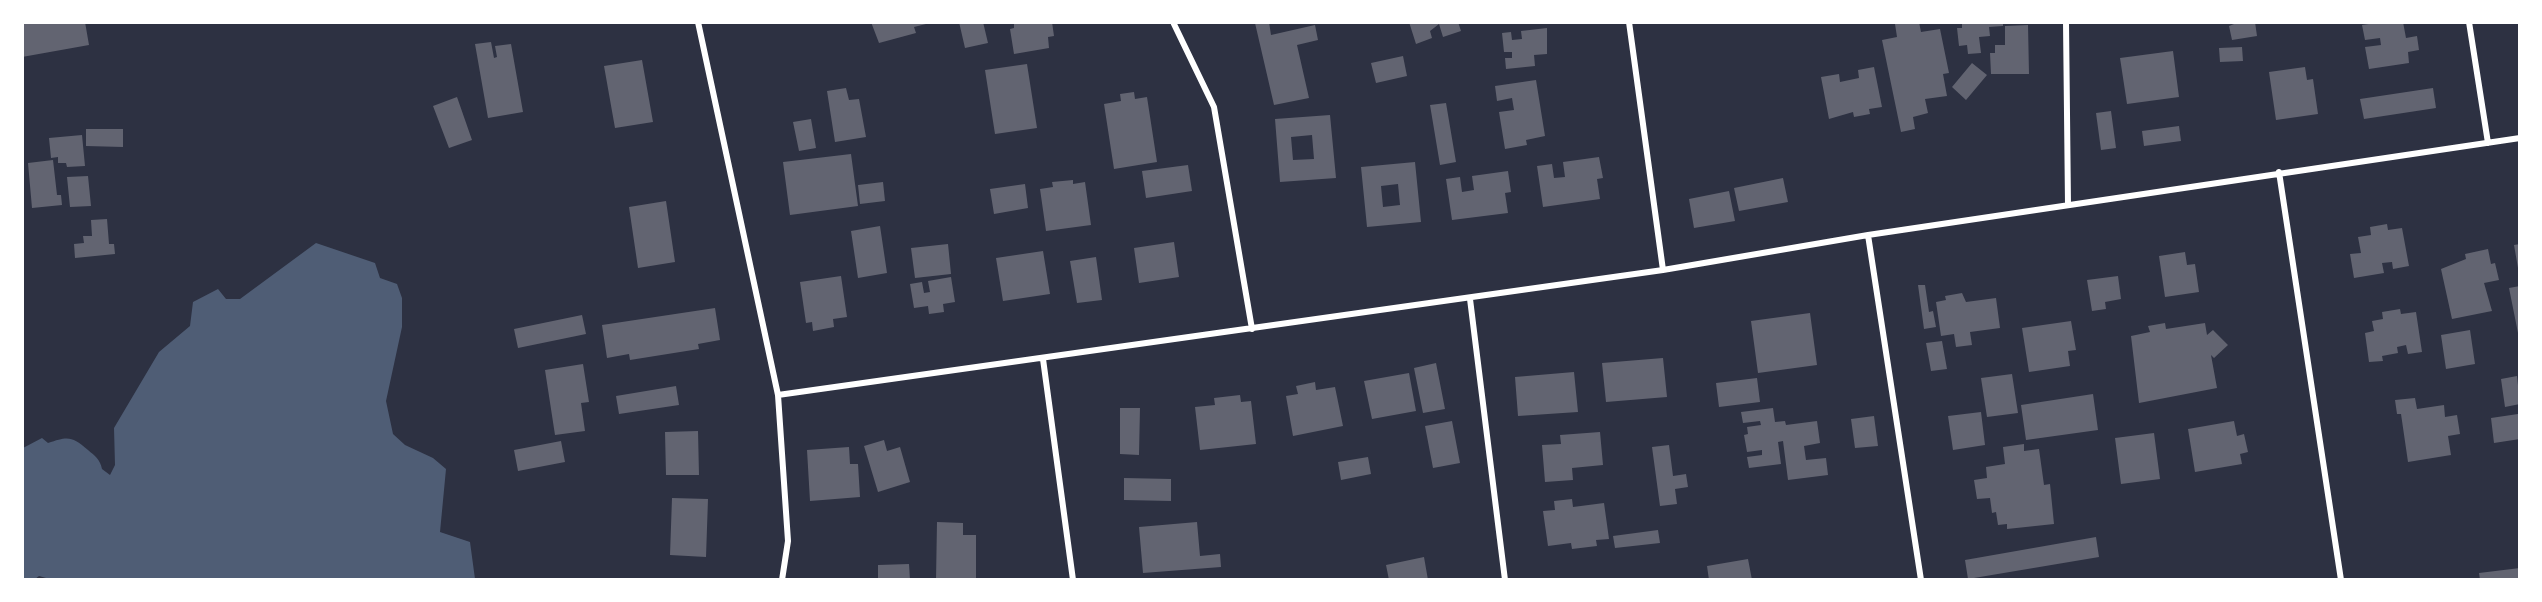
<!DOCTYPE html>
<style>
body{margin:0}
#map{position:relative;width:2542px;height:602px;overflow:hidden;background:#2d3142;font-family:"Varela Round",sans-serif}
canvas{display:block}
.frame{position:absolute;inset:0;border:24px solid #fff;pointer-events:none}
</style>
<div id="map">
<canvas width="2542" height="602"></canvas>
<div class="frame"></div>
</div>
<script>
const c = document.querySelector('canvas').getContext('2d');
c.lineJoin = 'round';
function fillPath(path, color) { c.fillStyle = color; c.fill(path, 'evenodd'); }
function trace(path, color, width, dash) { c.strokeStyle = color; c.lineWidth = width; c.lineCap = dash ? 'butt' : 'round'; c.setLineDash(dash || []); c.stroke(path); }
fillPath(new Path2D(`
 M316,243l59,20 5,15 17,6 5,14v29l-16,74 7,33 12,11 28,13 13,11 -6,63 30,10 5,37 -422,1 -14,-4 -4,3h-12v-131l19,-10 6,5c20,-7 24,-7 40,7 7,6 12,9 14,19l8,6 5,-10 -1,-37 45,-76 31,-26 3,-24 25,-13 8,10h14z`), '#4f5d75');
fillPath(new Path2D(`
 M22,22h63l4,23 -67,12z
 M871,22h59v1l-16,4 2,6 -37,10z
 M959,22h24l5,21 -23,5z
 M1014,22h38l2,14 -6,1 1,11 -35,6 -4,-25 4,-1z
 M1269,22l2,13 44,-10 3,15 -21,5 12,53 -35,7 -19,-82z
 M1409,22h49l3,9 -18,6 -4,-13 -9,7 2,7 -16,6z
 M1905,22h14l2,10 19,-3 9,44 -6,1 4,22 -22,3 3,14 -15,4 2,12 -14,3 -19,-92 15,-3 -2,-13z
 M1962,22h41v4l-14,1 1,9 -11,1 2,16 -13,1 -1,-9 -8,1 -2,-18h5z
 M2239,22h16l2,14 -25,4 -3,-14z
 M2382,22h21l3,16 11,-2 2,14 -11,2 1,11 -40,6 -4,-22 16,-2 -1,-7 -15,2 -3,-15z
 M2028,25l1,49h-38l-1,-21h5v-8h10v-19z
 M1547,28v26l-13,1 1,11 -29,3 -1,-11h7v-6h-8l-2,-19 9,-1 1,8 10,-1 -1,-8z
 M491,42l3,16 3,-1 -2,-11 16,-2 12,68 -35,6 -13,-74z
 M2242,47l1,14 -23,1 -1,-14z
 M2173,51l6,46 -52,7 -7,-46z
 M1403,56l4,20 -31,7 -5,-20z
 M642,60l11,62 -38,6 -11,-62z
 M1972,63l15,12 -21,25 -14,-13z
 M1027,64l10,64 -42,6 -10,-64z
 M1874,67l8,40 -13,2 1,5 -16,3 -1,-5 -24,7 -8,-42 18,-3 1,8 19,-4 -1,-8z
 M2305,67l2,13 6,-1 5,35 -42,6 -7,-48z
 M1536,80l9,56 -19,4 1,5 -22,4 -6,-37 15,-2 -2,-12 -15,3 -2,-15z
 M846,88l3,12 10,-1 7,38 -31,5 -8,-51z
 M2433,88l3,20 -72,11 -4,-20z
 M1134,92l1,7 12,-2 10,65 -43,7 -10,-65 17,-3 -1,-7z
 M457,97l15,43 -23,8 -16,-42z
 M1446,103l10,59 -16,3 -10,-60z
 M2111,111l5,37 -15,2 -5,-37z
 M1330,115l6,63 -56,4 -5,-63zM1312,135l2,24 -21,1 -2,-23z
 M811,119l5,29 -17,3 -6,-29z
 M2179,126l2,15 -37,5 -2,-15z
 M86,129h37v18l-37,-1z
 M82,135l3,31 -18,1 -1,-4h-8v-6l-7,1 -2,-20z
 M851,154l7,52 -68,9 -7,-53z
 M1599,157l4,21 -6,1 3,20 -57,8 -6,-41 15,-2 2,14 11,-1 -2,-15z
 M53,160l4,35h4l1,10 -30,3 -4,-45z
 M1415,162l6,60 -54,5 -6,-60zM1398,184l2,21 -17,2 -2,-21z
 M1188,165l4,26 -46,7 -4,-27z
 M1508,171l3,21 -6,1 3,20 -56,7 -6,-41 14,-2 2,15 12,-2 -2,-14z
 M88,176l3,30 -21,1 -3,-30z
 M1783,178l5,24 -49,9 -5,-23z
 M1073,180v4l12,-2 6,43 -45,6 -6,-42 13,-2 -1,-5z
 M883,182l2,19 -25,3 -2,-19z
 M1025,184l3,24 -34,6 -4,-25z
 M1729,191l6,30 -41,7 -5,-29z
 M666,201l9,61 -37,6 -9,-61z
 M107,219l2,25h5l1,10 -40,4 -1,-14 10,-1 -1,-7h9l-1,-16z
 M2387,224l1,6 14,-2 7,38 -16,3 -1,-7 -10,1 2,10 -30,5 -4,-24 11,-1 -3,-16 13,-2 -1,-8z
 M880,226l7,47 -29,5 -7,-47z
 M1174,242l5,35 -40,6 -5,-35z
 M948,244l3,30 -36,4 -4,-30z
 M2520,244v24h-2l-4,-23z
 M2488,249l3,15 4,-1 4,17 -15,3 8,28 -40,8 -11,-50 25,-10 -1,-5z
 M1043,251l7,43 -47,7 -7,-43z
 M2185,252l2,13 8,-1 4,28 -34,5 -6,-41z
 M1096,257l6,43 -25,3 -7,-42z
 M841,276l6,41 -14,2 1,8 -21,4 -1,-9 -6,1 -6,-41z
 M2118,276l3,23 -16,3 1,7 -14,2 -5,-31z
 M951,277l4,25 -12,2 1,8 -15,2 -1,-8 -14,2 -4,-24 12,-2 2,11 6,-1 -2,-11z
 M1918,285h7l4,27 4,-1 3,16 -12,2z
 M2520,286v47h-2l-9,-45z
 M1962,293l4,9 30,-4 4,30 -30,4 2,13 -16,2 -2,-13 -13,2 -5,-34 10,-2 -1,-4z
 M715,308l5,32 -22,4 1,5 -69,11 -1,-6 -22,4 -5,-33z
 M2400,309l1,5 15,-2 6,40 -14,2 -2,-9 -9,2 1,6 -16,3 1,5 -14,1 -4,-29 9,-2 -2,-10 11,-2 -1,-7z
 M1810,313l7,52 -59,8 -7,-52z
 M582,315l4,19 -68,14 -4,-19z
 M2071,321l5,29 -8,1 2,15 -41,6 -7,-44z
 M2165,323l1,6 39,-6 2,12 6,-5 15,15 -14,13 -3,-3 6,33 -78,15 -8,-67 19,-4 -2,-6z
 M2470,330l5,34 -29,5 -5,-34z
 M1942,341l5,28 -16,2 -5,-28z
 M1663,358l4,39 -61,5 -4,-39z
 M1436,363l9,46 -22,4 -9,-45z
 M583,364l6,38 -8,1 4,28 -30,4 -10,-65z
 M1574,372l4,40 -60,4 -3,-39z
 M1409,373l7,38 -44,8 -8,-38z
 M2012,374l6,39 -31,4 -6,-39z
 M2517,376l3,28 -15,3 -4,-28z
 M1757,378l3,24 -41,5 -3,-24z
 M1315,382l1,8 19,-3 8,39 -50,10 -7,-40 12,-2 -2,-8z
 M676,386l3,19 -60,9 -3,-18z
 M2093,394l5,36 -72,10 -5,-35z
 M1240,395l1,7 10,-1 5,43 -56,6 -5,-43 20,-2 -1,-7z
 M2415,398l2,11 27,-4 1,12 12,-2 3,19 -12,2 3,19 -43,7 -7,-48h-4l-2,-14z
 M1120,408h20l-1,47 -19,-1z
 M1773,408l2,14 10,-1 1,4 31,-4 3,22 -16,3 2,14 20,-2 2,17 -40,5 -5,-39 -5,1 3,22 -32,4 -2,-11 15,-2v-5l-15,2 -3,-17 4,-1 -1,-7 14,-2 -1,-4 -17,2 -2,-11z
 M1981,412l4,33 -32,5 -5,-34z
 M2518,414l2,25 -26,4 -3,-25z
 M1874,416l4,30 -23,2 -4,-29z
 M1452,421l8,42 -27,5 -8,-42z
 M2234,421l3,15 7,-2 4,18 -8,2 2,10 -47,8 -7,-43z
 M698,431l1,44h-33l-1,-43z
 M1600,432l3,33 -31,3 1,12 -28,2 -3,-37 19,-1 -1,-9z
 M2154,433l6,46 -39,5 -6,-46z
 M884,440l3,11 13,-4 10,35 -32,10 -14,-46z
 M561,441l4,21 -47,9 -4,-21z
 M2024,444v7l15,-2 5,36 6,-1 4,40 -47,5v-5l-9,1 -2,-13 -4,1 -2,-15 -13,1 -3,-19 13,-2 -1,-11 19,-3 -2,-17z
 M1669,445l4,31 13,-2 2,13 -13,2 2,15 -17,2 -8,-59z
 M849,447l1,17h8l2,33 -50,4 -3,-51z
 M1368,457l3,17 -30,6 -3,-18z
 M1124,478l47,1v22l-47,-1z
 M672,498l36,1 -2,58 -36,-2z
 M1572,499l1,8 31,-4 5,36 -13,1 1,6 -25,3 -1,-6 -23,3 -5,-35 12,-1 -1,-9z
 M937,522l26,1v12h13v45h-40z
 M1197,522l3,34 20,-2 1,13 -78,6 -4,-46z
 M1658,530l2,13 -45,5 -2,-12z
 M2096,537l3,20 -131,22 -3,-19z
 M1424,557l4,23h-39l-3,-15z
 M1748,559l4,21h-43l-2,-14z
 M909,564l1,16h-32v-15z
 M2520,568v12h-40l-1,-7z`), '#626471');
trace(new Path2D(`
 M698,22l80,373 10,146 -6,39
 M1173,22l41,85 38,222
 M1629,22l34,248
 M2066,22l2,183
 M2469,22l19,121
 M2279,172l62,408
 M1868,235l53,345
 M1470,299l35,281
 M1043,359l30,221
 M778,395l885,-125 205,-35 652,-97`), '#fff', 6);
</script>
